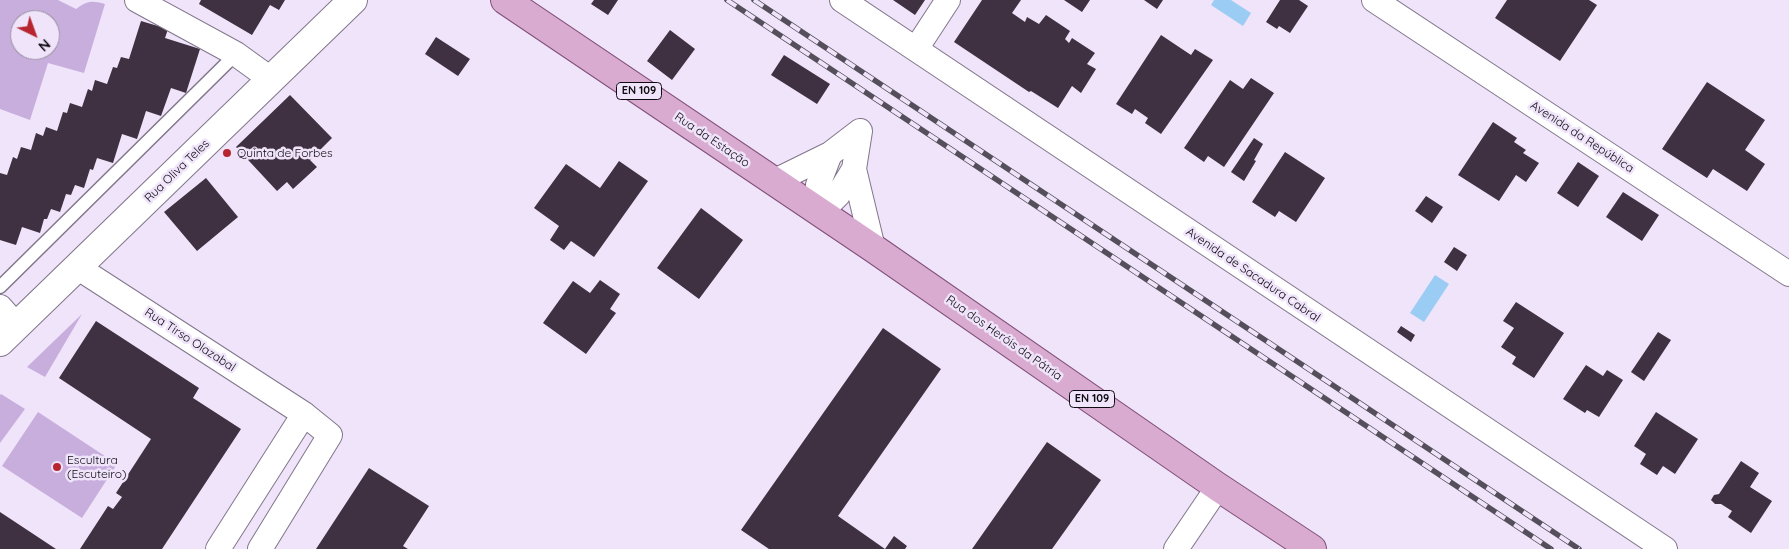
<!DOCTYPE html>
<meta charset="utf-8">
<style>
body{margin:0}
#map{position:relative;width:1789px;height:549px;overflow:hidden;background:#efe4fa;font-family:Quicksand,sans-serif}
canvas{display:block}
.north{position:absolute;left:10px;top:10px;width:50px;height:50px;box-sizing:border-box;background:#efe4fa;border:1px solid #958d9d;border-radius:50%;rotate:138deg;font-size:14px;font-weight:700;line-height:20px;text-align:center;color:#0f0b12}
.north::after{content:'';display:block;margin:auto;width:18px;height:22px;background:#b62530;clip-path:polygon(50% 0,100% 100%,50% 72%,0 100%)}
</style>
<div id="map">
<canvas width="1789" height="549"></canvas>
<div class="north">N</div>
</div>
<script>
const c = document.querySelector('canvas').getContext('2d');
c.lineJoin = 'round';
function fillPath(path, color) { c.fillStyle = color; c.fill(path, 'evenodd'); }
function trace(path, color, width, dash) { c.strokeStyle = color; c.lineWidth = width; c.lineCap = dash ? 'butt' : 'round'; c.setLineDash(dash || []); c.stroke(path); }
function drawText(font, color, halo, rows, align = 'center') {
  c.font = font + ' Quicksand,sans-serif'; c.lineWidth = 5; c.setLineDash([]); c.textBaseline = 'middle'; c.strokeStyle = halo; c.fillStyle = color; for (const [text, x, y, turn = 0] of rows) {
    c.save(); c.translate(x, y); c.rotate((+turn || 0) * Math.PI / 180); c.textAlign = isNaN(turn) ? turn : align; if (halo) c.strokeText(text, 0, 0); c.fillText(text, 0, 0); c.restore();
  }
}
fillPath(new Path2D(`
 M0,0h58l18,9c11,-8 15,-9 29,-5l-21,69 -36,-10 -18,57 -30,-11zM20,20h30v30h-30z
 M82,314l-37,63 -18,-10z
 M1,394l24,15 -25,34v-48z
 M38,412l79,52 -35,54 -80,-52z`), '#c8aedd');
fillPath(new Path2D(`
 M1214,0h17l20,13 -8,13 -32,-21z
 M1435,275l14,9 -25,38 -14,-9z`), '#9bcdf4');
fillPath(new Path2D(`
 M201,0h84l-6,10 -9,-5 -18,30 -53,-31z
 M594,0h24l-10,15 -17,-11z
 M893,0h32l-10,15z
 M982,0h39l-9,13 13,9 2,-5 12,7 7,-9 24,16 -5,8 4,4 3,-5 23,15 -8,11 9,5 -15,24 -9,-7 -14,22 -27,-17 -2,1 -75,-50z
 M1064,0h26l-8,12z
 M1144,0h19l-6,9z
 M1280,0h19l9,6 -18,27 -11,-7 -2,3 -11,-7z
 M1507,0h82l8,5 -37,56 -65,-43z
 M141,21l27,8 -3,9 35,11 -14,44 -15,-5 -10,28 -15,-5 -9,28 -15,-5 -9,29 -16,-5 -4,12 -3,-1 -6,19 -9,-3 -4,10 -5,-1 -6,18 -9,-3 -4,10h-3l-4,14 -18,-6 -6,18 -16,-5v-67l7,2 6,-18 4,2 4,-12 10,3 5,-17 7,3 3,-9 11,4 6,-19 4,1 3,-10 12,4 6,-18 4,2 3,-11 12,4 6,-17 4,1 4,-11 8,2z
 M670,30l25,19 -23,31 -25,-19z
 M1161,35l30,20 4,-6 18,11 -52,74 -16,-11 3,-5 -13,-9 -3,5 -16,-10z
 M436,37l34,22 -12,17 -33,-22z
 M784,55l46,29 -13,20 -46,-29z
 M1251,78l23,15 -50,74 -16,-11 -4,6 -20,-14 46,-68 13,9z
 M1707,82l58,38 -20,30 20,14 -18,27 -34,-22 -6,9 -45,-29z
 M290,95l42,43 -22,22 7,7 -24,22 -6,-7 -10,9 -41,-44z
 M1493,122l24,16 -3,4 12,8 -3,3 16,10 -13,19 -10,-7 -17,26 -41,-26z
 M1254,138l9,6 -9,16 2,1 -12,20 -13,-9z
 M1285,152l40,26 -29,44 -17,-11 -4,6 -23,-15z
 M619,161l29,20 -54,76 -23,-16 -7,9 -14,-10 9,-14 -25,-18 32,-44 34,24z
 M1578,162l21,14 -21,31 -21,-14z
 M206,178l32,39 -41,34 -33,-39z
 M1623,192l36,23 -17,26 -36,-24z
 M1426,196l17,11 -11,16 -17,-12z
 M701,208l42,32 -44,59 -42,-31z
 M1454,247l13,8 -10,16 -13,-9z
 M600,280l20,14 -10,15 6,4 -30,41 -43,-31 30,-42 17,12z
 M1516,302l48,31 -30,45 -22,-14 4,-7 -15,-10 13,-19 -11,-7z
 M96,321l103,67 -6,10 48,31 -79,120h-82l28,-43 5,3 9,-12 -6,-4 35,-54 -92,-61z
 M1401,326l14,9 -4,7 -14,-10z
 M883,328l58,41 -103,147 47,33 9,-13 13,10 -2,3h-136l-28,-19z
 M1658,332l13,8 -27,41 -13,-9z
 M1586,365l17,11 4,-6 16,10 -24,37 -12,-7 -2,3 -22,-14z
 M1656,412l42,27 -23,35 -12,-8 -6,9 -17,-11 6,-10 -12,-8z
 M1047,442l54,38 -49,69h-80z
 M1741,461l18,12 -9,14 22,14 -21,32 -23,-16 4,-6 -11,-7h-6l-4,-4 3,-5 5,-1z
 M369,468l60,38 -26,40 5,3h-92z
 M0,512l56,37h-56z`), '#3f3141');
const lane = new Path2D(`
 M0,287l236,-233`);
const street = new Path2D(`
 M137,0l99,54 36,26
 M842,0l823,549
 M1374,0l415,274
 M916,49l32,-49
 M854,169l19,79
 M773,182l57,-28 30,-23
 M820,213l18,-18 16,-26 6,-38
 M820,213l-2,-28 12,-31
 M77,267l227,147 26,21 -70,114
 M0,307l17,19
 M218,549l86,-135
 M1176,549l42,-62`);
const secondary = new Path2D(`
 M0,342l353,-342`);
const primary = new Path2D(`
 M505,0l368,248 345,239 94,62`);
trace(lane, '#81768a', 15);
trace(street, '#81768a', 26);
trace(secondary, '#81768a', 30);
trace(primary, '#814f79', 30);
trace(lane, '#fff', 12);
trace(street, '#fff', 24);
trace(secondary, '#fff', 28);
trace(primary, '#d9abd0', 28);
const rail = new Path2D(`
 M727,0l824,549
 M754,0l825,549`);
trace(rail, '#554f5b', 5.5);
trace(rail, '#efe4fa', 4, [11]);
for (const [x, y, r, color] of [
 [227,153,5,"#b62530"],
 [57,467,5,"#b62530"]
]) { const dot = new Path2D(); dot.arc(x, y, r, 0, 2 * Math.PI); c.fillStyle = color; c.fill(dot); trace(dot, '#efe4fa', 2); }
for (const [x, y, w] of [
 [639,91,45],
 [1092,399,45]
]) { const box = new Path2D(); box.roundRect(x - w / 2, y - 8.5, w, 17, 4); c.fillStyle = '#efe4fa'; c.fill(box); trace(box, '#0f0b12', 1); }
drawText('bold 11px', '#0f0b12', null, [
 ["EN 109",639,91],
 ["EN 109",1092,399]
]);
drawText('12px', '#0f0b12', '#efe4fa', [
 ["Avenida da República",1582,137,33],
 ["Rua da Estação",712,140,34],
 ["Rua Oliva Teles",177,171,-44],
 ["Avenida de Sacadura Cabral",1253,275,34],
 ["Rua dos Heróis da Pátria",1004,338,35],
 ["Rua Tirso Olazabal",190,340,33]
]);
drawText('12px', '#0f0b12', '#efe4fa', [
 ["Quinta de Forbes",237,153],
 ["Escultura",67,460],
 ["(Escuteiro)",67,474]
], 'left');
</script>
